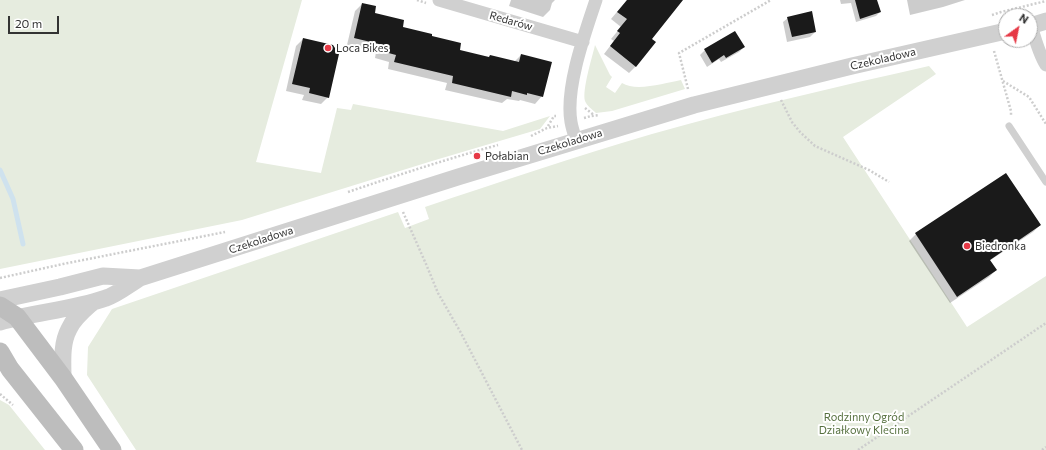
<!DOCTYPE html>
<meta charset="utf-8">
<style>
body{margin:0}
#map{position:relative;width:1046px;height:450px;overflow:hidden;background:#fff;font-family:Commissioner,sans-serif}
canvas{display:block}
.north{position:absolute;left:998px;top:8px;width:40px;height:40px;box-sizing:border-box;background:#fff;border:1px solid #adadad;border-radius:50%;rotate:33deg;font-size:11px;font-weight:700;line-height:16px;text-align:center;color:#333}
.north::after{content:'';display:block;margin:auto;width:14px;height:18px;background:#e63946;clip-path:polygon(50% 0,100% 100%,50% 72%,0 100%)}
.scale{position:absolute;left:8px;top:16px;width:51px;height:18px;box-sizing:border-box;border:2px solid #333;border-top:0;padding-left:5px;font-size:12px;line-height:14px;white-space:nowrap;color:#333;-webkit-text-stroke:3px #fff;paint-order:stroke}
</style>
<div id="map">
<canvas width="1046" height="450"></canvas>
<div class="north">N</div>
<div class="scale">20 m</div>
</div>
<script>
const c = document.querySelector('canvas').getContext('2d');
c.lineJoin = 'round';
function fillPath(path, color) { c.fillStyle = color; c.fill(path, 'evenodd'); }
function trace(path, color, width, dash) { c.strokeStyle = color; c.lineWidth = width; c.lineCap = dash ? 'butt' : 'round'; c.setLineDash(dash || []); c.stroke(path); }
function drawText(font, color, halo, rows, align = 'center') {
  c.font = font + ' Commissioner,sans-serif'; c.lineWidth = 4; c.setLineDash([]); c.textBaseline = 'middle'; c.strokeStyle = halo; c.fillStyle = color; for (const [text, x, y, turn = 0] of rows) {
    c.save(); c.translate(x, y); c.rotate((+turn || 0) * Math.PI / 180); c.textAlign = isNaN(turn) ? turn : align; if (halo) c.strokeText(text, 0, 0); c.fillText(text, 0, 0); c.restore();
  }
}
fillPath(new Path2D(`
 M0,0h302l-46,162 65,11 16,-65 14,2 2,-6 150,27 47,-15 -10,13 -108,32 -190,59 -242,49z
 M595,45l15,30 2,2 -6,10 9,6 7,-10c14,9 43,0 59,-3l4,9 -73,22 -16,2c-4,-4 -9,-7 -11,-12 -3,-11 7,-43 10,-56z
 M929,66l7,8 -93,63 124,190 79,-51v174h-910l-49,-75 1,-28 24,-38 286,-97 7,16 24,-9 -4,-12c75,-25 151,-51 227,-73 92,-26 184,-47 277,-68z
 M0,400l9,5 36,45h-45z`), '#e6ecdf');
fillPath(new Path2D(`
 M511,0h44l-3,3 -2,7 -7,7 -34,-11z
 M627,0h48l-25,39 -14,27 -7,7 -25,-19 10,-13 -3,-2 10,-12 -10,-8z
 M840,0h36l4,12 -4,4 -20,6 -5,-19 -10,1z
 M907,0h58l-22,7 -33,8z
 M362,4l11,10 28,13 29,10 28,13 30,8 26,4 7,-7 21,41 -7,8 -15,-4 -1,1 -12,-2 -5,4 -57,-13 2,-7 -59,-14 1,-7 -14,-4 1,-6 -29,-7 8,-34z
 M788,18l27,14 -5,5 -23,5 -4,-20z
 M303,39l25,58 -7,7 -19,-4 2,-5 -18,-4 10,-45z
 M744,47l-5,5 -18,10 -2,-3 -12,8 -7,-12 5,-5z
 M1040,225l-7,7 -44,29 7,9 -7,7 -39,26 -41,-62 7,-7z`), '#0003');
trace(new Path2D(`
 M0,170l13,29 10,45`), '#cfe2ee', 5);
fillPath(new Path2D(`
 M627,0h56l-31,39 4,3 -20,25 -26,-21 10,-13 -3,-2 10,-12 -10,-7z
 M855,0h22l4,12 -21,7z
 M362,3l14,3 -1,7 29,7 -1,7 29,7v2l29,7 -1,7 29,7 1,-2 29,7 2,-8 31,8 -9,35 -16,-4v2l-15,-4 -1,6 -59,-14 1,-7 -59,-14 2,-7 -15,-4 2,-6 -29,-7z
 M812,11l4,21 -24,5 -5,-20z
 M735,31l10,16 -19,11 -2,-3 -12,8 -8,-14z
 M303,38l30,7 6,9 -10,44 -20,-5 1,-5 -18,-4z
 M1006,173l35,52 -51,35 7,10 -40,27 -42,-64z`), '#1a1a1a');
trace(new Path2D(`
 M417,0l9,3
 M992,15l9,-3 45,-11
 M994,51l17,60v4
 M1003,81l26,16 17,27
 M688,89l-9,-36 92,-53
 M781,100l11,22 8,10 15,14 54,24 20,12
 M585,108l9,7
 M584,118l7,-2 8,-1
 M548,126l6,-10h2
 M531,136l16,-8 11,-2
 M348,192c50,-17 99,-33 150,-47
 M403,212l23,52 12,29 23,40 61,117
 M0,278l63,-14 162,-32
 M0,394l13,11
 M858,450l188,-127
 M1042,450l4,-3`), '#cdcdcd', 2.5, [2, 2]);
trace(new Path2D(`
 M1009,126l37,56`), '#d0d0d0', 7);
trace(new Path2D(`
 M439,0l144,42
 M1031,25c4,14 8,29 15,40
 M576,140c-2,-6 -4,-12 -5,-18 -6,-34 14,-89 25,-122`), '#d0d0d0', 13);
trace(new Path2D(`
 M1030,26l16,-5
 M0,300l60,-13 43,-11 37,2
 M0,322c35,-10 72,-12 106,-24 10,-3 24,-14 34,-20l318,-101 236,-72 158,-39 154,-35
 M63,378c0,-16 -2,-34 6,-49 5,-11 15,-19 23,-26`), '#d0d0d0', 17);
trace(new Path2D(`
 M0,306l17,11 46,61 49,72
 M0,352l10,17 64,81`), '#bdbdbd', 19);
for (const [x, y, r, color] of [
 [328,48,4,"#e63946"],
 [477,156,4,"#e63946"],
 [967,246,4,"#e63946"]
]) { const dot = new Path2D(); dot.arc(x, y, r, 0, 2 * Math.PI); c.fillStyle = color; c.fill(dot); trace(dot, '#fff', 1.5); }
drawText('11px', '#333', '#fff', [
 ["Redarów",511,21,16],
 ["Czekoladowa",883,59,-13],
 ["Czekoladowa",570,142,-17],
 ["Czekoladowa",261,240,-18]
]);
drawText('11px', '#333', '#fff', [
 ["Loca Bikes",336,48],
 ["Połabian",485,156],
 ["Biedronka",975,246]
], 'left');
drawText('11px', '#56703f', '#fff', [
 ["Rodzinny Ogród",864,417],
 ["Działkowy Klecina",864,430]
]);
</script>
